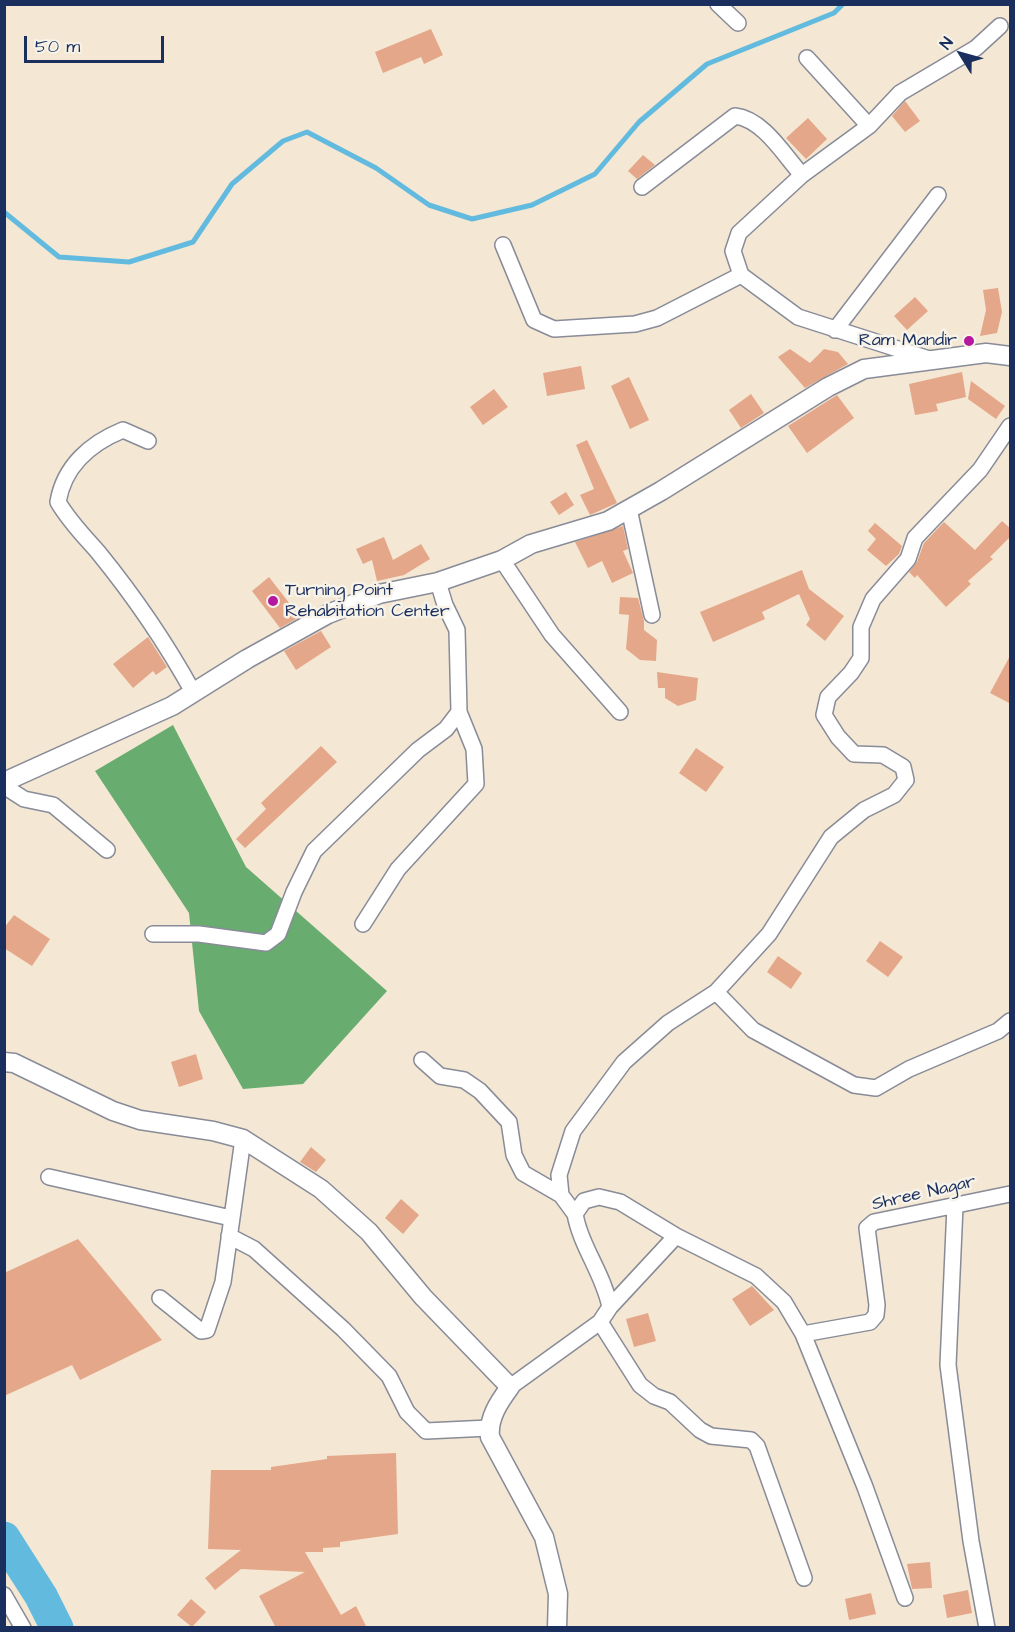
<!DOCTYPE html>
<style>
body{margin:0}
#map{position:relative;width:1015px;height:1632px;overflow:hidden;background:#f4e7d3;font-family:"Architects Daughter",sans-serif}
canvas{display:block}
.frame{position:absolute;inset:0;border:6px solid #1b2f5e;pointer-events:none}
.north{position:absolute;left:931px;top:24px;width:60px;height:60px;-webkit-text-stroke:4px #f7f3e8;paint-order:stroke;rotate:307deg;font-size:16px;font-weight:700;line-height:24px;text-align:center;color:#1b2f5e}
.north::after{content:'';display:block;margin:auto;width:21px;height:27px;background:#1b2f5e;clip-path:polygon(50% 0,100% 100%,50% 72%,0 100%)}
.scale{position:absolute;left:24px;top:36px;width:140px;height:27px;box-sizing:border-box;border:3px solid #1b2f5e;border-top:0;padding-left:8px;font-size:18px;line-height:21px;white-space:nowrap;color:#1b2f5e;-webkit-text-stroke:4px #f7f3e8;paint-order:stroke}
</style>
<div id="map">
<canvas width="1015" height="1632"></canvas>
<div class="frame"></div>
<div class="north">N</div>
<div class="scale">50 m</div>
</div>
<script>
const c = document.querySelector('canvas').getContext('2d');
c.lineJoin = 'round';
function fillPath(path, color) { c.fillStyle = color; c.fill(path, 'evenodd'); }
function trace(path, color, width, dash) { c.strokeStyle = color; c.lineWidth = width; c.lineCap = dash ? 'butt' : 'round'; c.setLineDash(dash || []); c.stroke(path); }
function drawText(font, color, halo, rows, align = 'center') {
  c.font = font + ' "Architects Daughter",sans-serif'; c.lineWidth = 5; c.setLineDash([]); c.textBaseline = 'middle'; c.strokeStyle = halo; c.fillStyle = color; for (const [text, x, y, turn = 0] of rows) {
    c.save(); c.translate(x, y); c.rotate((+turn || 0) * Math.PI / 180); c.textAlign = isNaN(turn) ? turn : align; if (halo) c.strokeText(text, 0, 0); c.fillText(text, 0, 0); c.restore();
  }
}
fillPath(new Path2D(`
 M173,725l73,142 141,124 -84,93 -60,5 -44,-78 -10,-98 -94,-142z`), '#68ac70');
trace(new Path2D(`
 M4,212l55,45 70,5 64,-20 39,-58 51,-43 24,-9 69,36 53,37 43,14 60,-14 63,-31 44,-52 68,-58 127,-51 9,-9`), '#62bbdf', 5);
trace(new Path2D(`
 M4,1538l37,58 16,32`), '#62bbdf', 33);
fillPath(new Path2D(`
 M431,29l12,26 -19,9 -3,-7 -38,16 -8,-21z
 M905,101l15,20 -15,11 -13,-16z
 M808,118l19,21 -21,20 -20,-21z
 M643,155l12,10 -18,14 -9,-8z
 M998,288l4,24 -5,21 -17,3 6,-26 -3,-20z
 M915,297l13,14 -21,19 -13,-14z
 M790,349l20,14 14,-14 14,3 10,12 -43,24 -27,-31z
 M581,366l4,23 -38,7 -4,-23z
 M962,372l4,25 -30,7 2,7 -23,4 -6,-31z
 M629,377l20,43 -19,9 -19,-43z
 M971,381l34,25 -9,13 -28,-20z
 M494,389l14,18 -25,18 -13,-18z
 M751,394l13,19 -23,15 -12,-18z
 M837,395l17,23 -47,35 -19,-27z
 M587,440l30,63 -27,12 -10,-20 14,-6 -18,-44z
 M566,492l8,13 -15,10 -9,-13z
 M1002,521l9,8v7l-21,21 3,2 -25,22 3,3 -25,23 -29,-32 -2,3 -6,-6 8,-10 7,-19 20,-21 31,28z
 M875,523l27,23 -3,8 -13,12 -19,-16 9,-11 -8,-8z
 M623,526l5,23 -5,2 10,22 -21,10 -10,-22 -14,7 -13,-26z
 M384,537l9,23 28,-16 9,15 -26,16 -27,6 -5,-21 -9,4 -7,-15z
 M802,570l7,19 35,27 -19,25 -19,-16 4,-6 -11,-25 -37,18 3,7 -52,23 -13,-30z
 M269,577l31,40 -20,11 -28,-37z
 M620,597l18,1 6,23v9l13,10 -1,21 -16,-1 -14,-11 3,-34 -10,-1z
 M321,631l10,16 -35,23 -12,-19z
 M148,637l19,30 -11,8 -3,-4 -20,17 -20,-24z
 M1011,654v50l-21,-11z
 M657,672l41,6 -2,22 -18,6 -13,-8v-10h-7z
 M321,746l16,16 -92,86 -9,-9 30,-30 -5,-6z
 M696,748l28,19 -18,25 -27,-19z
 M14,915l36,24 -18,27 -28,-18v-20z
 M880,941l23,16 -15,20 -22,-16z
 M778,956l24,17 -11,16 -24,-17z
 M196,1054l7,25 -24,8 -8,-25z
 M311,1147l15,13 -10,12 -16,-10z
 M401,1199l18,16 -16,19 -18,-16z
 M78,1239l84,101 -82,40 -8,-15 -68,31v-123z
 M752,1286l22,24 -24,16 -18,-27z
 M648,1313l8,28 -22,6 -8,-28z
 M396,1453l2,81 -58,8v5l-17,1v4h-18l36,63 15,-9 11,22h-91l-17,-32 46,-24 -64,-3 -26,21 -10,-12 36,-28 -33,-1 3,-79h60v-3l56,-8v-3z
 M930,1562l2,26 -20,1 -5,-25z
 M968,1590l4,23 -25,5 -4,-23z
 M871,1593l5,21 -27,6 -4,-21z
 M191,1599l15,13 -14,15 -15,-12z`), '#e5a789');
const minor = new Path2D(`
 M718,4l20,19
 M807,58l62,68
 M642,187l93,-71c28,3 49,39 67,59
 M503,245l31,75 20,9 81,-5 22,-6 84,-43
 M835,330l103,-135
 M929,359l-131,-42 -57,-42 -8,-24 6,-18 63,-58 67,-49 31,-33 76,-45 24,-22
 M148,441l-25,-11c-32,13 -59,36 -65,72 11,19 25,33 40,50 35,43 68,91 95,140
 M629,509l23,106
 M502,560l50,75 68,77
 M4,786l20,13 29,6 54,45
 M363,924l35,-55 78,-85 -2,-35 -15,-37
 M153,934h46l67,9 12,-9 16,-42 20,-41 104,-101 28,-21 13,-17 -2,-82 -12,-25 -7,-23
 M716,992l37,38 101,55 22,3 33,-19 89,-38 12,-10
 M422,1060l18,16 24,4 16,11 29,31 5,33 9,18 38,22
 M49,1177l182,41
 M955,1206l-7,159 23,176 16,87
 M575,1214l-14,-19 -2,-20 14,-44 51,-69 44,-39 48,-31 53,-58 62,-97 33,-27 30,-15 12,-15 -3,-13 -20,-12 -29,-1 -16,-17 -14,-22 4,-18 23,-24 10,-15v-31l12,-28 35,-40 7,-21 65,-68 30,-44
 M229,1236l25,13 89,80 46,47 18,36 19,19 63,-3
 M160,1298l41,33 6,-1 16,-48 20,-143
 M610,1307c-7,-34 -29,-60 -35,-93l9,-13 15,-4 21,5 56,34 80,40 28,26 19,32 62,153 40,111
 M600,1322l40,63 14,11 16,6 30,28 11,6 40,4 6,6 47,132
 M803,1334l67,-12 6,-7 1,-10 -10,-77 7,-6 136,-28
 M510,1387l90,-65 10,-15 66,-71
 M4,1595l19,33`);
const tertiary = new Path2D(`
 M4,782l168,-76 75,-47 81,-45 51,-20 59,-12 64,-22 29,-16 77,-23 53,-30 167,-104 36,-18 122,-16 24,3
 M4,1062l10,1 99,48 27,9 73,11 30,8 78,50 48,43 54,65 87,90c-11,15 -22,31 -20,50l54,100 14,57 -1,34`);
trace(minor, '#888b98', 18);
trace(tertiary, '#888b98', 21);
trace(minor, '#fff', 15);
trace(tertiary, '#fff', 18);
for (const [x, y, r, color] of [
 [969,341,6,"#b5179e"],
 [273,601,6,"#b5179e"]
]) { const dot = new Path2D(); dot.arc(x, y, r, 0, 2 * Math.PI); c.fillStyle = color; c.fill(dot); trace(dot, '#f7f3e8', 2); }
drawText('18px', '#1b2f5e', '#f7f3e8', [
 ["Ram Mandir",957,341],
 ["Turning Point",285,591,"left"],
 ["Rehabitation Center",285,612,"left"]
], 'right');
drawText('18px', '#1b2f5e', '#f7f3e8', [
 ["Shree Nagar",924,1194,-13]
]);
</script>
